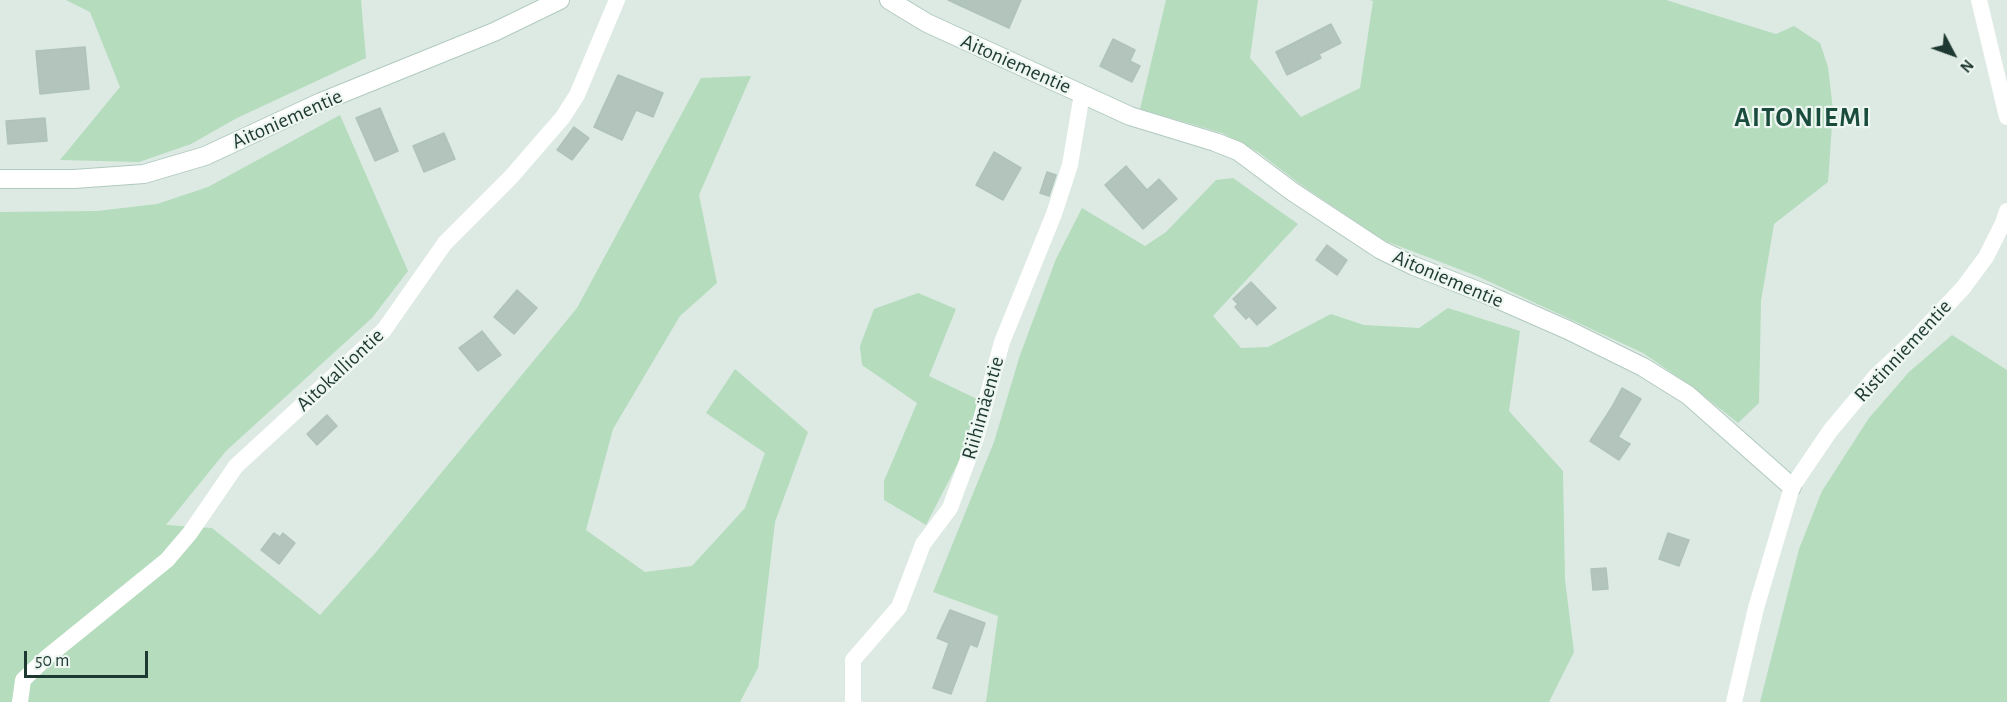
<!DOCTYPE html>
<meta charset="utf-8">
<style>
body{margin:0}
#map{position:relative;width:2007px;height:702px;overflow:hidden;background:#ddeae3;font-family:"Alegreya Sans",sans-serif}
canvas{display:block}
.north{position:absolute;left:1923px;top:24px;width:60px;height:60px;-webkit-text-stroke:4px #edf6f1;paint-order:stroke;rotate:131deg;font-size:16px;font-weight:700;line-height:24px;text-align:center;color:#1e3931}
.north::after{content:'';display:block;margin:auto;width:21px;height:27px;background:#1e3931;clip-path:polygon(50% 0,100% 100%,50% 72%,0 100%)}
.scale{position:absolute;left:24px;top:651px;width:124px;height:27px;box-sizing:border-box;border:3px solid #1e3931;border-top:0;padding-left:8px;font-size:18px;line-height:21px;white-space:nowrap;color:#1e3931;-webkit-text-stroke:4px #edf6f1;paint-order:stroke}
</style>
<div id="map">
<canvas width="2007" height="702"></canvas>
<div class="north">N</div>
<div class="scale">50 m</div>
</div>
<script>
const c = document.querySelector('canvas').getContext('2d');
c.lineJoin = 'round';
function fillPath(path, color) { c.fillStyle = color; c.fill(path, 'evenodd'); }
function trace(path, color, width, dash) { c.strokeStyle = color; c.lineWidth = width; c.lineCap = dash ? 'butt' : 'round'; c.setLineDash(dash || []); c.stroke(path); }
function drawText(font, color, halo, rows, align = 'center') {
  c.font = font + ' "Alegreya Sans",sans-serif'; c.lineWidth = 4.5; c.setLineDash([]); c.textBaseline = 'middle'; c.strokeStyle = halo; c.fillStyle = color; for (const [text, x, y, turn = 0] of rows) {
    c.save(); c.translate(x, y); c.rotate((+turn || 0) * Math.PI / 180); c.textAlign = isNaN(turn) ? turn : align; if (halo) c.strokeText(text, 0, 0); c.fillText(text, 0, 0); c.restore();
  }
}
fillPath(new Path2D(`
 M66,0h295l5,58 -129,60 -46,26 -52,18 -79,-2 60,-73 -30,-75z
 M1166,0h92l-8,58 51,59 59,-29 13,-87 -4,-1h297l110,34 18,-8 26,17 8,24 5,43 -5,72 -54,42 -13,77 -2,102 -21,20 -44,-35 -51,-35 -166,-77 -94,-36 -79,-53 -46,-35 -36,-19 -82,-24z
 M751,76l-52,119 18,88 -37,33 -67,113 -27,101 59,42 47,-6 53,-58 20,-55 -59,-40 29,-44 73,63 -33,90 -17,146 -18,34h-740v-490l97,-1 60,-7 51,-17 132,-72 68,156 -36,47 -146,133 -60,74 46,3 108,87 57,-64 200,-243 124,-230z
 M1233,178l65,46 -85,92 28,32 27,-1 63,-33 33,11 55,3 29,-20 72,23 -11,80 54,60 2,109 9,72 -25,50h-563l12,-86 -65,-24 61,-150 26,-87 36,-96 26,-51 63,38 21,-14 50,-52z
 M918,293l38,16 -27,67 50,24 -20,61 -33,64 -42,-25v-19l33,-78 -55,-38 -2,-19 14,-37z
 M1952,335l55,35v332h-247l39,-153 23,-58 47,-73 40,-46z`), '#b4dcbd');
const building = new Path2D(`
 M948,0h73l-12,28z
 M1331,24l10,19 -22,11 2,4 -34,17 -11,-23z
 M1113,39l22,11 -5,11 10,5 -8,16 -32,-16z
 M85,47l4,42 -49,5 -4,-43z
 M618,75l45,18 -10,24 -17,-7 -14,30 -28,-13z
 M380,108l18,43 -23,10 -19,-43z
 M45,118l2,23 -39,3 -2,-23z
 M574,127l15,11 -17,22 -15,-10z
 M444,133l11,26 -31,13 -11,-26z
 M994,152l27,16 -18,32 -27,-15z
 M1126,166l21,24 12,-11 18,20 -34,30 -38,-44z
 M1047,172l9,3 -7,21 -9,-3z
 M1327,245l20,15 -10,15 -21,-15z
 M1251,282l25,26 -19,17 -8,-9 -3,3 -11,-12 3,-3 -5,-5z
 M517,290l20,18 -23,26 -20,-17z
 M482,331l19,24 -23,16 -19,-23z
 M1622,388l19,11 -23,38 12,7 -11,16 -29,-19 22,-34z
 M327,415l10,11 -20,19 -10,-11z
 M274,533l6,4 3,-4 12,10 -16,21 -18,-14z
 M1668,533l21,7 -10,26 -20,-7z
 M1606,568l2,21 -15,1 -2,-21z
 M950,610l35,13 -8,24 -7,-3 -19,50 -18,-6 16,-45 -12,-5z`);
fillPath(building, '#b2c4bc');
trace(building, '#afc3ba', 1.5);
const secondary = new Path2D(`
 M889,0l38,23 203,93 85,26 23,9 55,41 88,58 33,16 72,28 82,36 75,37 45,28 104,92
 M0,179h74l70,-5 61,-18 116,-54 173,-70 66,-32`);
trace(secondary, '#b0cabf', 20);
trace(new Path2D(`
 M1979,0l28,117
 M20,702l3,-22 23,-22 121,-98 23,-27 46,-67 148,-136 61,-87 66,-66 52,-60 14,-22 40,-95
 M853,702v-42l46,-53 24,-63 27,-36 26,-70 26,-96 52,-128 16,-49 12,-71
 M1734,702l22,-94 36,-121 38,-56 47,-56 39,-37 47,-50 23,-31 17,-34 4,-12`), '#fff', 16);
trace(secondary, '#fff', 18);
drawText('21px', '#1e3931', '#edf6f1', [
 ["Aitoniementie",1016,64,24],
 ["Aitoniementie",287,119,-24],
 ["Aitoniementie",1448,279,23],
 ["Ristinniementie",1903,351,-47],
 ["Aitokalliontie",340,370,-43],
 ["Riihimäentie",983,408,-74]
]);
c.letterSpacing = '1.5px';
drawText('bold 27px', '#1a4c3d', '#edf6f1', [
 ["AITONIEMI",1803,118]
]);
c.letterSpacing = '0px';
</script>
